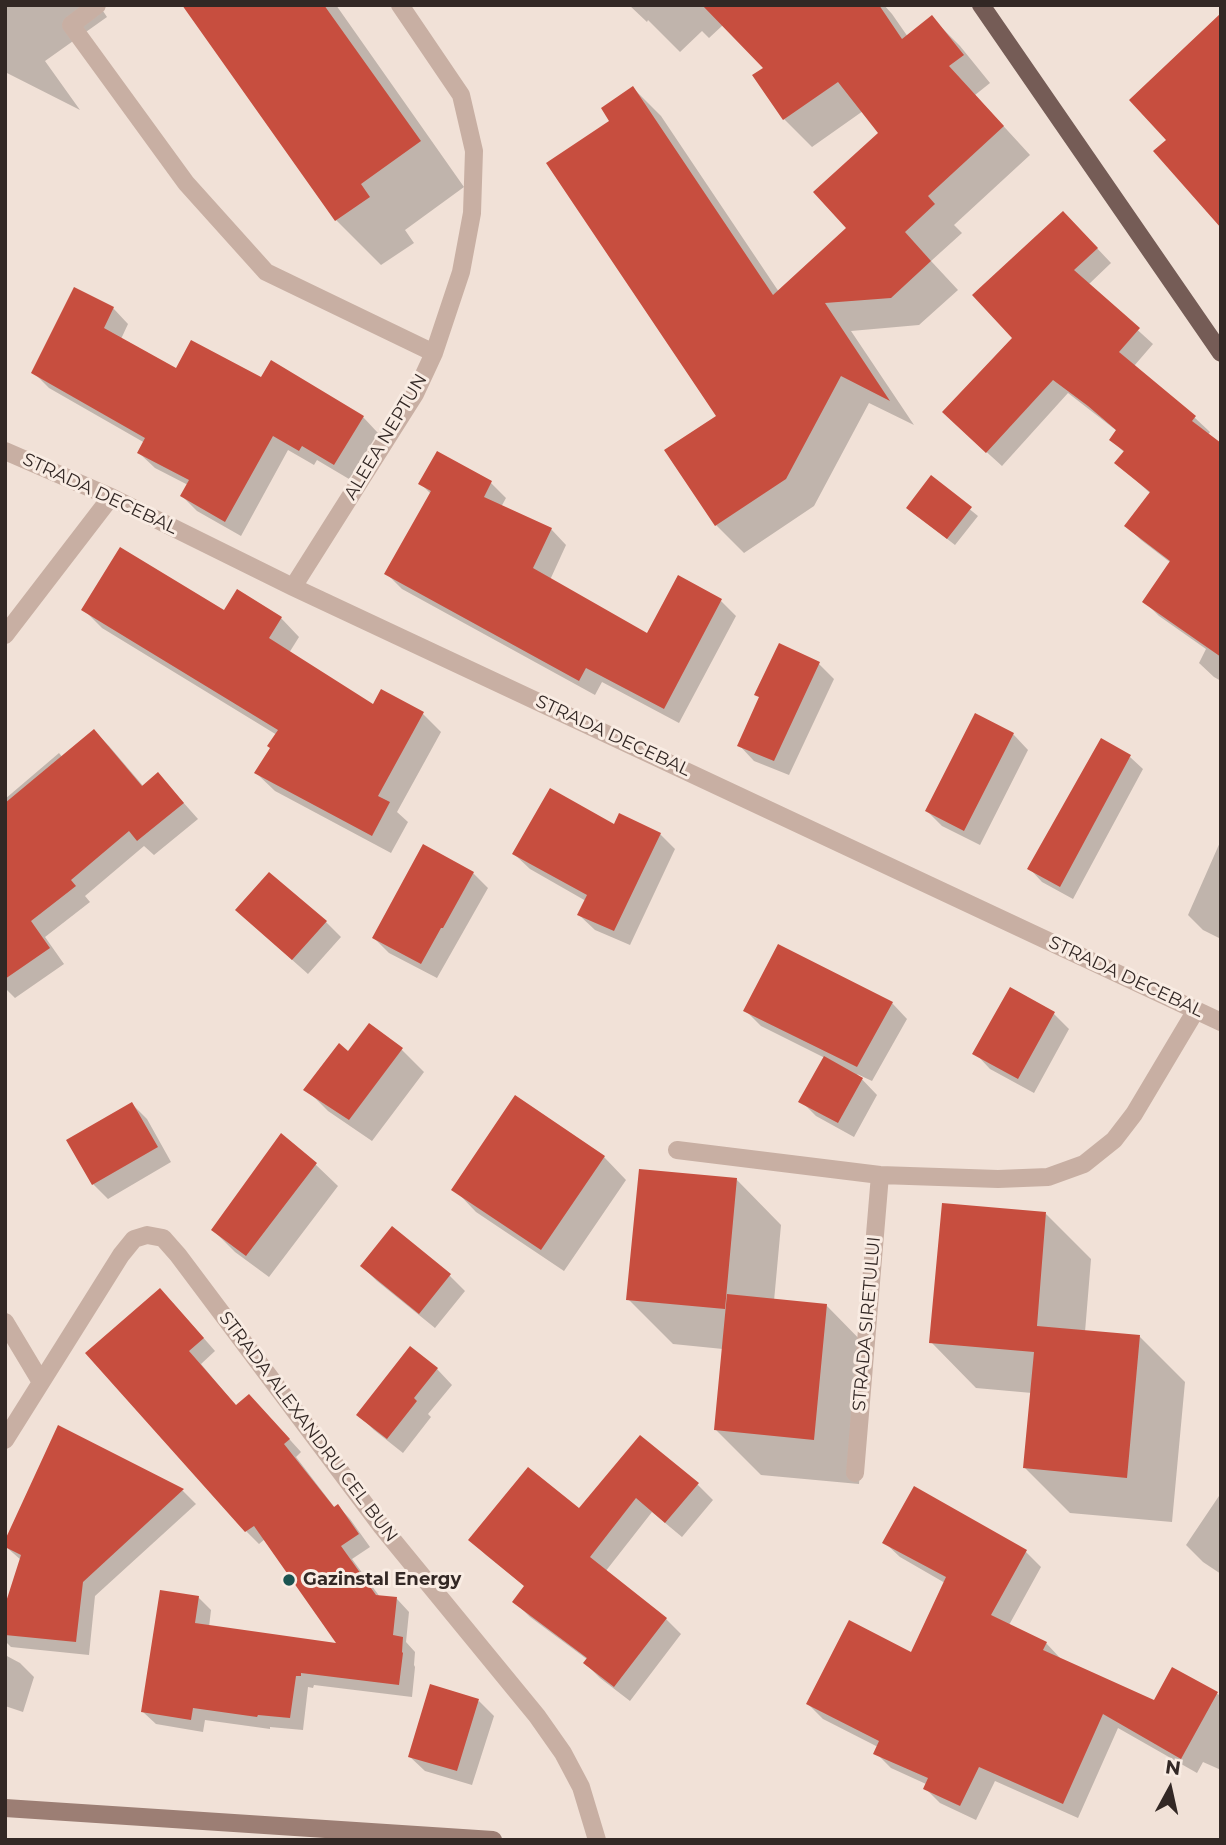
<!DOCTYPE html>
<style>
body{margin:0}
#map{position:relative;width:1226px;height:1845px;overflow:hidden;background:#f1e1d7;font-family:Montserrat,sans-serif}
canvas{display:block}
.frame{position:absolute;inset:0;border:7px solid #332825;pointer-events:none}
.north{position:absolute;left:1135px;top:1754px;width:70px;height:70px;-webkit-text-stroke:5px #f9ece3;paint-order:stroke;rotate:8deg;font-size:19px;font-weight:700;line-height:28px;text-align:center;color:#332825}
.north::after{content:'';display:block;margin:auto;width:24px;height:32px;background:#332825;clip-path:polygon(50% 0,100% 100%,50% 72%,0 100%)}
</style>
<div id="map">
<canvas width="1226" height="1845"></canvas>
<div class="frame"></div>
<div class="north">N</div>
</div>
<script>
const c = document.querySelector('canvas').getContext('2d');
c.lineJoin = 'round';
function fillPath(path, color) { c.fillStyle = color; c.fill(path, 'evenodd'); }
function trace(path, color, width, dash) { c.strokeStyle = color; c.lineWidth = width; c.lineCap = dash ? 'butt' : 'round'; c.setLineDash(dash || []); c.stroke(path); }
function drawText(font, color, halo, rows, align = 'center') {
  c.font = font + ' Montserrat,sans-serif'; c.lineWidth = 6; c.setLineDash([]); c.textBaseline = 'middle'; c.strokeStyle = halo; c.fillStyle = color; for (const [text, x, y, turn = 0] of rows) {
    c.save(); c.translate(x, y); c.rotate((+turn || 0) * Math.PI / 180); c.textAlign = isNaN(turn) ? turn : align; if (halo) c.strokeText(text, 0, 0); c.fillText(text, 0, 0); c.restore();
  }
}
fillPath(new Path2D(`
 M5,5h94l8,12 -62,44 35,49 -75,-38z
 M189,5h147l128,182 -59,43 9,13 -33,22 -45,-45 -150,-212z
 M629,5h255l8,9 16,23 24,-19 28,28 30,37 -15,12 55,60 -76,70 8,8 -31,28 27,29 -39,35 -68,6 63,94 -45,-22 -55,103 -70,47 -28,-28 2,-108 -106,-296 21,-33 28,28 118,176 69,-64 32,-95 -17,-22 -51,36 -28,-28 -19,-51 -42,-43 -14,13 -7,-7 -22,21 -32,-32 -1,2z
 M1078,228l33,35 -23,22 65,59 -19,22 61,52 15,14 -2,3 13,10v236l-7,-4 -15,-14 7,-14 -47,-33 -15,-15 27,-38 -30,-23 -14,-14 24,-32 -34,-31 8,-10 -14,-13 6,-9 -49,-38 -66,73 -43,-39 55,-89z
 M113,308l15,16 -7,15 56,31 85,10 101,37 15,16 -29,46 -32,-19 -3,5 -26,-15 -47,86 -44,-25 -15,-15 6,-11 -33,-17 -16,-15 6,-10 -96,-55 -16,-16z
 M931,478l47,38 -23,29 -39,-30z
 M491,483l15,15 -5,9 50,22 15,16 -16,35 98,55 73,-34 15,15 -57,107 -77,-41 -7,13 -193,-106 -15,-15 44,-80 -10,-10z
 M83,609l142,4 56,5 18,19 -10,16 84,54 50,7 18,18 -44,80 11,10 -17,31 -116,-62 -19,-18 16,-25 5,-13 -175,-107z
 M819,664l15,15 -45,96 -35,-14 -15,-16 22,-46 -5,-5z
 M94,731l15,15 35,41 14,-13 40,45 -44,36 -10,-9 -59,50 5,6 -45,35 19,27 -49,34 -10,-10v-189l54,-46 4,5z
 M1013,734l15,16 -48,95 -38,-19 -15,-15z
 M1130,757l13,12 -70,130 -31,-17 -12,-13z
 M615,826l45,8 15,15 -45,96 -35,-15 -16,-15 7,-14 -56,-32 -16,-15z
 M1221,840v99l-18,-9 -15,-15z
 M473,873l15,15 -51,90 -48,-25 -15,-15z
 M326,922l15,15 -33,37 -55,-49z
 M1010,990l44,24 15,15 -35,64 -44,-24 -15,-16z
 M892,1003l15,16 -35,62 -15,-7 20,21 -23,42 -38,-21 -15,-15 24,-43 -64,-32 -15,-15z
 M370,1025l32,25 22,22 -52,69 -44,-30 -22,-22 43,-36z
 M516,1098l88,59 22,23 -62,91 -88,-59 -22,-23z
 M132,1104l15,15 24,43 -63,37 -15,-15z
 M315,1164l23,22 -69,91 -34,-25 -22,-22z
 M736,1179l45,46 -7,76 52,4 45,46 -12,133 -98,-9 -45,-45 7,-81 -50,-5 -45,-45z
 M1046,1214l45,45 -6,73 55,5 45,45 -13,140 -102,-9 -45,-45 7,-75 -56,-5 -45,-46z
 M393,1228l57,48 15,15 -30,37 -58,-47 -15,-15z
 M173,1303l42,48 -14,13 36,43 25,2 39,43 -5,5 39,51 3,-2 12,13 20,28 -18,12 28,38 17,2 12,13 -3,30 9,10 -1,13 1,2 -3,30 -98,-12 -1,3 -5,-1 -5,43 -33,-3v2l-65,-9 -2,12 -47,-8 -13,-12 55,-115 13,13 -2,17 131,18 -75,-106 -6,5 -13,-13 -158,-178z
 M437,1369l15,16 -24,29 3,3 -28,36 -29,-23 -15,-15z
 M59,1427l124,64 13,13 -101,92 -6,59 -78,-8 -6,-6v-31l16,-50 -16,-14z
 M641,1437l57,48 15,15 -31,37 -30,-25 -47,60 61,47 15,15 -51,67 -30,-23 -15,-15 3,-3 -58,-43 -15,-15 11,-15 -40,-32 -15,-15 108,-29z
 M1221,1493v81l-18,-12 -17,-17z
 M884,1542l142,10 15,15 -32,58 37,18 15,16 94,43 18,-32 48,26v74l-18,-8 -6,11 -79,-45 -40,90 -83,-37 -19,39 -36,-17 -15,-15 1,-4 -35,-16 -15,-15 2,-6 -55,-28 -15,-15 104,-50 33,-71 -45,-26z
 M5,1655l15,8 14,14 -11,35 -18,-6z
 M479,1701l15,15 -22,69 -47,-14 -16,-15z`), '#0003');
fillPath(new Path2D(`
 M182,5h142l97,136 -60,43 9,13 -35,24z
 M702,5h177l23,34 30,-24 32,40 -15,11 55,60 -76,70 7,8 -30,28 26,29 -40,37 -66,5 65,98 -49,-25 -55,103 -71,47 -51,-76 52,-34 -170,-253 63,-42 -8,-13 32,-22 140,209 73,-67 -33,-36 65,-59 -40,-51 -55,38 -31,-45 11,-7z
 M1221,13v215l-68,-77 13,-11 -37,-40z
 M1063,211l35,37 -24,22 66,58 -21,24 77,64 -4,5 29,22v214l-79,-55 28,-41 -46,-35 26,-34 -36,-29 10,-12 -15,-11 7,-10 -28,-24 -35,-26 -67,73 -44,-41 70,-74 -40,-43z
 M74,287l40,20 -10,21 72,40 15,-28 70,37 10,-17 93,56 -30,49 -32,-19 -3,5 -26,-15 -48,86 -45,-26 9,-16 -52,-27 8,-15 -114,-65z
 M437,451l55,30 -8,16 68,31 -19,40 114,65 31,-58 44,24 -58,110 -78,-41 -7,13 -195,-107 47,-83 -13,-7z
 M931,475l41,32 -25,32 -41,-31z
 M120,547l104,63 13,-21 45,28 -13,21 104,66 8,-15 43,23 -46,84 12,6 -18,34 -118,-63 16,-25 -3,-2 11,-16 -197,-120z
 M779,643l41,19 -46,99 -37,-15 22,-49 -5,-2z
 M975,713l39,20 -50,98 -39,-20z
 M94,729l48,57 16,-14 26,31 -47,38 -8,-10 -58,49 5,6 -45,35 19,27 -45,31v-176z
 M1101,738l30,17 -71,132 -33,-18z
 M550,788l64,36 5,-11 42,20 -47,98 -37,-16 10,-20 -75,-41z
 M423,844l51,28 -31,56h-2l-20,36 -49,-26z
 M269,872l58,49 -35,39 -57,-50z
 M778,944l115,58 -36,65 -114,-56z
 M1010,987l45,25 -37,67 -46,-25z
 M369,1023l34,25 -54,72 -46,-30 36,-47 9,8z
 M824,1056l39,22 -25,45 -40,-21z
 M515,1095l90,61 -64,94 -90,-60z
 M132,1102l26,45 -66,38 -26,-45z
 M281,1133l36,30 -71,93 -35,-26z
 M639,1169l98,9 -12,131 -99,-9z
 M942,1203l104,9 -9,114 103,9 -13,143 -104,-10 11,-116 -105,-9z
 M392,1226l59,48 -32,40 -59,-48z
 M160,1288l44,50 -15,13 47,54 13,-11 41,45 -6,5 50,63 4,-3 21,30 -18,12 35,49 21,2 -4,38 10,2 -1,15 1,1 -4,32 -98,-12v3h-5l-6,42 -32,-3 -1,2 -64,-9 -2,12 -50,-8 19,-122 39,6 -4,27 141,20 -82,-117 -9,6 -160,-179z
 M727,1294l100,10 -13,136 -100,-10z
 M410,1346l28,22 -24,30 3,3 -30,38 -31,-24z
 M58,1425l126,64 -101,93 -7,60 -71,-7v-30l16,-50 -16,-8v-7z
 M640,1435l59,48 -34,40 -29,-25 -46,59 77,61 -53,69 -31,-24 4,-5 -75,-56 12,-16 -56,-46 60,-73 51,41z
 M914,1486l113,64 -36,65 56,27 -4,8 111,50 18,-33 46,25 -37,67 -78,-45 -40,90 -84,-37 -19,39 -37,-17 5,-11 -55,-24 6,-13 -73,-37 43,-84 62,32 35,-75 -64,-34z
 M430,1684l49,15 -22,72 -49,-14z`), '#c74e3f');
trace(new Path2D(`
 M97,5l-26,20 115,158 80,89 168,81
 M5,451l106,46 182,90 928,435
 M293,587l122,-193 19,-41 27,-81 11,-59 2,-62 -13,-56 -61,-90
 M5,635l106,-138
 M677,1150l203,25 118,4 50,-2 36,-13 30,-24 20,-26 62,-104
 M5,1322l36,60
 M5,1440l116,-185 13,-16 13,-4 16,3 15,17 204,272 155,189 26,37 18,34 16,53
 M855,1473l25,-298`), '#c8afa3', 18);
trace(new Path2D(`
 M5,1808l488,32`), '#9c7e74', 18);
trace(new Path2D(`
 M981,5l240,348`), '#755c56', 18);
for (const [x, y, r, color] of [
 [289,1580,7,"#1b5451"]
]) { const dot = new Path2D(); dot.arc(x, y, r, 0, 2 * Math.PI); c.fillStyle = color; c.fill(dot); trace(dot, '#f9ece3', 2.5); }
drawText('18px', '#332825', '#f9ece3', [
 ["ALEEA NEPTUN",386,437,-59],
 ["STRADA DECEBAL",100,494,25],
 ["STRADA DECEBAL",613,736,25],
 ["STRADA DECEBAL",1126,977,25],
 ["STRADA SIRETULUI",867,1324,-85],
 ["STRADA ALEXANDRU CEL BUN",308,1427,53]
]);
drawText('bold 18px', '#332825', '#f9ece3', [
 ["Gazinstal Energy",303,1580]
], 'left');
</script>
